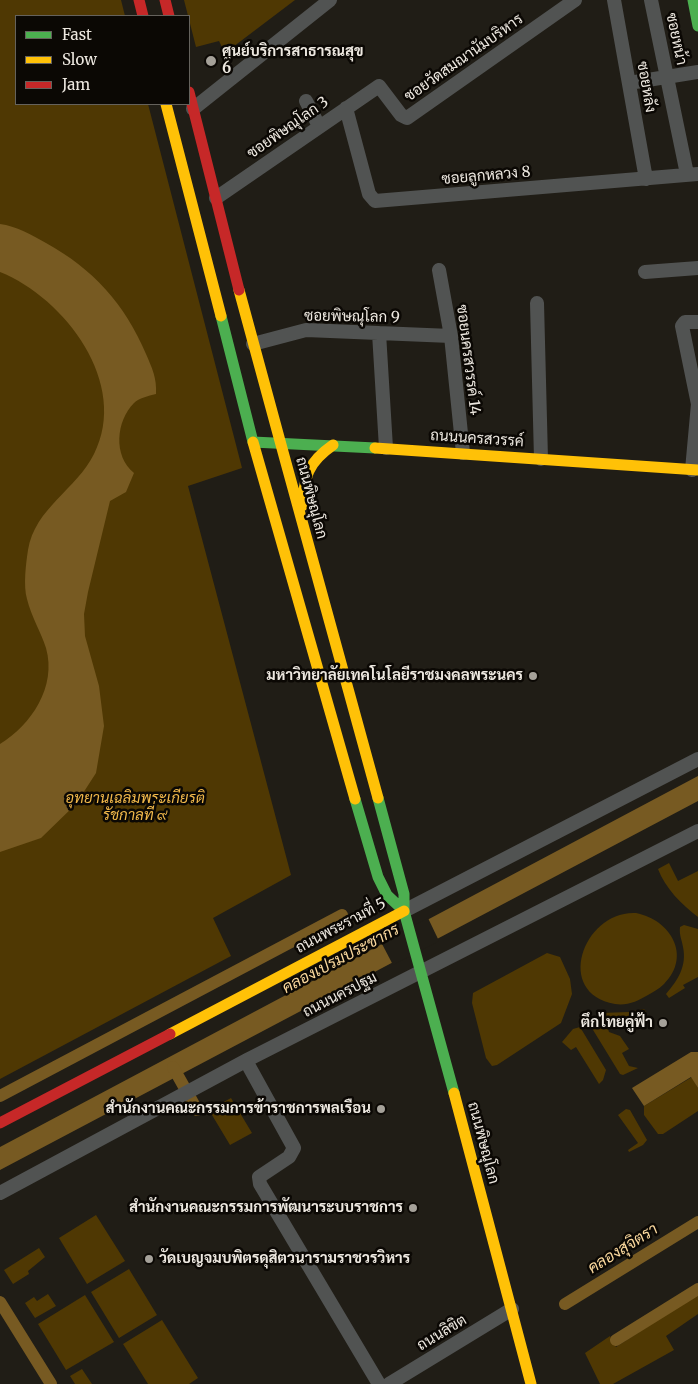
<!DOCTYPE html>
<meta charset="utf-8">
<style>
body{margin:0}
#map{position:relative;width:698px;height:1384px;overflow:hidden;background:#201d16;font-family:Merriweather,serif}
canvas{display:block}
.legend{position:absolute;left:15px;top:15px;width:175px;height:90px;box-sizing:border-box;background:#0b0804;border:1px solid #65625c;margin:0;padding:6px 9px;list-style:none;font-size:15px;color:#ede8e0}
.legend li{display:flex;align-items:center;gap:10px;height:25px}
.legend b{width:25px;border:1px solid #65625c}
</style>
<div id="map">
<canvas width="698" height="1384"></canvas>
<ul class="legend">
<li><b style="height:6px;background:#4caf50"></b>Fast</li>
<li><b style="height:6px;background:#ffc107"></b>Slow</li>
<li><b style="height:6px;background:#c62828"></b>Jam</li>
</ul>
</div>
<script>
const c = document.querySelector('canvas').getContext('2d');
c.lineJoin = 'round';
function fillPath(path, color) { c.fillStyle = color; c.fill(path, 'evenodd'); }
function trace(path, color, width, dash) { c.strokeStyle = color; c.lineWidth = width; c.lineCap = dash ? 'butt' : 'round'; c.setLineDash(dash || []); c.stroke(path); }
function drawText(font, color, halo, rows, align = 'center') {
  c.font = font + ' Merriweather,Sarabun,serif'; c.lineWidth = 5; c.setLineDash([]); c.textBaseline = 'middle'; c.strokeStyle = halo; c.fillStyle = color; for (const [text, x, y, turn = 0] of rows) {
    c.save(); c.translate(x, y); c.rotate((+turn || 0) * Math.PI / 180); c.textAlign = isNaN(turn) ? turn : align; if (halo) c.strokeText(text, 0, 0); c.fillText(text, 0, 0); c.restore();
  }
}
fillPath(new Path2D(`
 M0,0h121l4,16h-109v88h132l94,364 -54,18 103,389 -78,43 18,38 -231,123z
 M184,0h111l-70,53 -6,-12 -23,6z
 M669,863l9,18 20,-10v46c-16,-12 -33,-29 -40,-48z
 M636,913c35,7 56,43 28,71 -5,5 -11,8 -16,11 -10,6 -21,11 -33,9 -62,-11 -31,-94 21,-91z
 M684,925l14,4v48l-15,8 2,3 -16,10 -3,-4c12,-14 21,-28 17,-47 -1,-7 -4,-12 -3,-20z
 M547,953l13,4 10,22 2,15 -11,29 -64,42 -5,1 -6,-8 -14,-55 1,-10z
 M644,1009l2,3 -22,15 -4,-7 -6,-2 -7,8 2,6 11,4 9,13 -7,4 7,13 9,2 -15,7 -3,-1 -30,-49v-4l11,-8 28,-1z
 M580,1027l26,43 -3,10 -4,4 -23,-37 -5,3 -9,-8 11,-13z
 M692,1077l6,11v23l-35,23h-5l-14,-19v-9z
 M231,1098l21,35 -22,12 -21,-35z
 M626,1109l4,1 17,30 -4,5 -14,7 -1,-2 10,-7 -20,-28z
 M96,1215l29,46 -38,23 -28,-46z
 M39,1248l6,9 -17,14 1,3 -16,10 -9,-14z
 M129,1269l28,46 -38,23 -28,-46z
 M48,1294l8,12 -21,12 -10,-15 9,-6 3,4z
 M698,1294v20l-32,22 8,14 -61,34h-13l-15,-31 25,-17 6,11z
 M85,1295l29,47 -48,28 -28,-46z
 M162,1320l36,58 -9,6h-41l-25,-40z
 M82,1369l10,15h-17l-5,-8z`), '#4f3803');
fillPath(new Path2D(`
 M0,224c16,2 32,11 46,19 47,26 79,61 100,111 6,14 11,24 10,40 -8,2 -17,4 -22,9 -18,18 -21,53 0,70l-8,19 -16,9 -22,91 -4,22 1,22 14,50 5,40 -8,47 -20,31 -35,34 -41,14v-108c31,-19 57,-57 46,-96 -5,-16 -15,-32 -19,-49 -4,-13 -1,-36 1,-49 7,-42 48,-60 66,-96 36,-70 -29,-156 -94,-182z
 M698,776v25l-698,369v-23z
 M691,1052h7v36l-7,-11 -47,29 -12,-18z`), '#775a22');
fillPath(new Path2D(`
 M428,918l11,23 -46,24 -12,-23z`), '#201d16');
trace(new Path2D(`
 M173,1067l24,43
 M0,1096l342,-181
 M0,1302l51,82
 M565,1304l133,-82
 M616,1340l82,-51`), '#775a22', 12);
trace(new Path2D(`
 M614,0l32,179
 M651,0l36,174
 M629,83l69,-11
 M306,101l13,25
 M346,108l23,86 6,7 323,-27
 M193,109l137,-109
 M216,198l163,-112 22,29 6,3 168,-118
 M439,270l12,66 12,117
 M645,272l53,-4
 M537,303l4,156
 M379,333l7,115
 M253,344l53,-14 145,6
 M692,470l6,-66 -16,-78 3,-4h13
 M404,911l294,-152
 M246,1061l48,87 -5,9 -30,20 1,7 119,200
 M0,1193l249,-134 449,-228
 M389,1384l123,-75`), '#515352', 14);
trace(new Path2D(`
 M693,0l5,26
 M221,316l32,126 122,6
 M378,798l26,96v17l50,182
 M355,799l23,78 9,18 17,16`), '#4caf50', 11);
trace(new Path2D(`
 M166,104l55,212
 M239,290l41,151
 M280,441l98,357
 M253,442l102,357
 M375,448l323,22
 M302,506c3,-30 5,-43 31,-61
 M170,1034l234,-123
 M454,1093l77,291`), '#ffc107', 11);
trace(new Path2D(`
 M139,0l4,16
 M165,0l4,16
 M189,92l50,198
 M0,1123l170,-89`), '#c62828', 11);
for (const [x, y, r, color] of [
 [211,61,6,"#a5a199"],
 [533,676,5,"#a5a199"],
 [663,1023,5,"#a5a199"],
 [381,1109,5,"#a5a199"],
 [413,1208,5,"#a5a199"],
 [149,1259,5,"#a5a199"]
]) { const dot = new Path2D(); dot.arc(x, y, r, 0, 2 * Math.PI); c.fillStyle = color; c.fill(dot); trace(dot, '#0b0804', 2); }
drawText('15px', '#ede8e0', '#0b0804', [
 ["ซอยหน้า",676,39,78],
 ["ซอยวัดสมณานัมบริหาร",464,58,-35],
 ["ซอยหลัง",646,87,80],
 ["ซอยพิษณุโลก 3",288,128,-35],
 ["ซอยลูกหลวง 8",486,176,-5],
 ["ซอยพิษณุโลก 9",352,317,1],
 ["ซอยนครสวรรค์ 14",468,360,83],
 ["ถนนนครสวรรค์",477,439,4],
 ["ถนนพิษณุโลก",311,498,75],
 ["ถนนพระรามที่ 5",341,926,-28],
 ["ถนนนครปฐม",340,995,-27],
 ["ถนนพิษณุโลก",483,1143,75],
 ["ถนนลิขิต",442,1333,-31]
]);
drawText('bold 15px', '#ede8e0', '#0b0804', [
 ["ศูนย์บริการสาธารณสุข",222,52,"left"],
 ["6",222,69,"left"],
 ["มหาวิทยาลัยเทคโนโลยีราชมงคลพระนคร",523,676],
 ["ตึกไทยคู่ฟ้า",653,1023],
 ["สำนักงานคณะกรรมการข้าราชการพลเรือน",371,1109],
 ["สำนักงานคณะกรรมการพัฒนาระบบราชการ",403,1208],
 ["วัดเบญจมบพิตรดุสิตวนารามราชวรวิหาร",159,1259,"left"]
], 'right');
drawText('italic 15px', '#f2b94b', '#0b0804', [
 ["อุทยานเฉลิมพระเกียรติ",135,799],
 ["รัชกาลที่ ๙",135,816]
]);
drawText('italic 16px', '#fad89d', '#0b0804', [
 ["คลองเปรมประชากร",341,959,-28],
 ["คลองสุจิตรา",623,1249,-32]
]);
</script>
